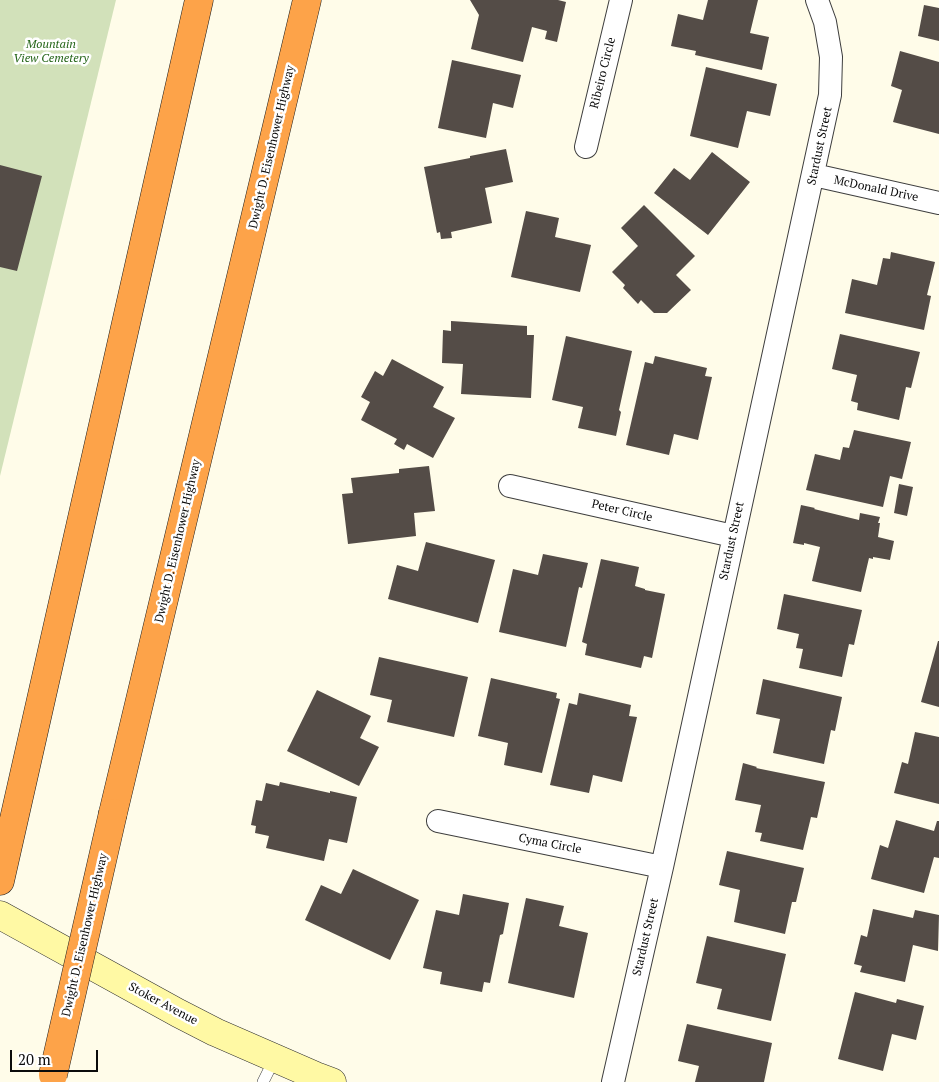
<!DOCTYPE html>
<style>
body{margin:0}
#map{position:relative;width:939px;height:1082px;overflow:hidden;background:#fffce9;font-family:"PT Serif",serif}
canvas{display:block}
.scale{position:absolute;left:10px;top:1050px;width:88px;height:22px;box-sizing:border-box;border:2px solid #0b0b0b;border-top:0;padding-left:6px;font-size:15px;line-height:18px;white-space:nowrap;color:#0b0b0b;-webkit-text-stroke:4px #fff;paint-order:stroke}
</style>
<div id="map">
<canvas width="939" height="1082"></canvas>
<div class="scale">20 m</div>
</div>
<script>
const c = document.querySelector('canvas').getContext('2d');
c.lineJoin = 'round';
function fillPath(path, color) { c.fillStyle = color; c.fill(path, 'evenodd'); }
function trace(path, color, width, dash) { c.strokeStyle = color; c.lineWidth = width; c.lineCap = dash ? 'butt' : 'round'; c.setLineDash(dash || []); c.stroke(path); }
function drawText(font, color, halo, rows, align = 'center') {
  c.font = font + ' "PT Serif",serif'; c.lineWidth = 5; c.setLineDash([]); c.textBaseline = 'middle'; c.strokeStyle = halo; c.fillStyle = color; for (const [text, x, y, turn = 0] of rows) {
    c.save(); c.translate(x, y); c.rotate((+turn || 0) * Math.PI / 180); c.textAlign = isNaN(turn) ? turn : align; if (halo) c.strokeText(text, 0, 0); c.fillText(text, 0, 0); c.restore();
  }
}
fillPath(new Path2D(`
 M0,0h116l-116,476z`), '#d2e1ba');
fillPath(new Path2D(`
 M470,0h88l8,2 -9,40 -12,-3 2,-8 -15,-4 -9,35 -52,-13 8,-34z
 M708,0h50l-8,33 19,4 -7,33 -67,-15 1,-4 -25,-5 7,-32 25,6z
 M924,5l15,3v33l-21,-5z
 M900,51l39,11v72l-46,-12 9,-32 -11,-4z
 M452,60l69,15 -8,33 -20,-5 -7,35 -48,-10z
 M706,67l71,17 -7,32 -23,-5 -9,37 -48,-12z
 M506,149l7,33 -28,6 7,35 -41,9 1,6 -11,1 -1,-7 -3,1 -13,-66 46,-9v-2z
 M712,152l38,30 -42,53 -54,-42 20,-25 16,12z
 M0,165l42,11 -25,95 -17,-4z
 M644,205l51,51 -19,19 15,15 -24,23h-13l-13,-13 -3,4 -15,-16 2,-3 -13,-13 26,-26 -17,-18z
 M526,211l33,7 -4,19 36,8 -11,47 -69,-15z
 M891,252l44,10 -8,33 4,1 -7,34 -79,-17 7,-34 25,6 6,-27 7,1z
 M451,321l76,5v9h7l-3,63 -70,-4 2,-30 -21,-1 1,-33 8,1z
 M840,334l80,18 -9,36 -5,-1 -7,33 -42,-10 1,-7 -7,-2 6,-26 -25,-6z
 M566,336l66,15 -13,59 2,2 -5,24 -38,-8 5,-21 -31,-7z
 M655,356l52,12 -2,8 7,1 -14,63 -24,-6 -5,21 -43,-10 19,-83 8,2z
 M392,359l52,28 -11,20 22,11 -22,40 -26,-14 -3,6 -10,-6 3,-5 -36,-19 9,-18 -9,-5 14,-26 8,5z
 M854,430l57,12 -9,37 -12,-3 -7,31 -77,-17 9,-36 25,6 3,-13 6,1z
 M429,466l6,45 -21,2 2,23 -68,8 -6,-50 11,-1 -2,-15 48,-5v-4z
 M899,484l14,3 -6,29 -13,-3z
 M801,505l14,3 -1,1 45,11 1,-7 20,4 -2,6h2l-2,14 16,4 -4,19 -17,-3v2l-4,-1 -8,34 -49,-11 8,-34 -16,-4v2l-11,-2z
 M426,542l69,18 -17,63 -90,-24 9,-34 21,6z
 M543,554l45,9 -6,25 -3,-1 -13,60 -67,-15 14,-63 25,6z
 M601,559l38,8 -4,19 10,3v1l20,4 -13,64 -8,-2 -3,12 -56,-13 2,-11 -5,-2z
 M784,594l78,16 -8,35 -5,-1 -7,33 -43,-9 4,-19 -7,-1 3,-14 -22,-5z
 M938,641h1v66l-18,-5z
 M379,657l89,20 -14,60 -67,-15 5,-22 -22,-5z
 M491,678l66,15 -1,5 4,1 -18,74 -38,-8 4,-22 -30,-7z
 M763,679l79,18 -7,34 -4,-1 -7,34 -51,-11 7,-34 -24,-5z
 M317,690l54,26 -11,22 19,9 -20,39 -72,-35z
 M579,693l52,12 -2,11 8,1 -15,65 -29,-7 -4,18 -39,-8 19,-82 8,2z
 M915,732l24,5v67l-45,-11 8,-31 6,2z
 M743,763l14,4 -1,1 69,14 -8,36 -6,-1 -8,33 -43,-9 2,-8 -7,-1 6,-27 -26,-5z
 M280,782l50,11v-2l27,6 -10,46 -18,-4 -5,22 -58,-13 3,-12 -14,-3 1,-7 -5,-1 5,-25 6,1 4,-18 13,3z
 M896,820l38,11 3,-10h2v37l-5,-1 -10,36 -53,-14 9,-34 8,3z
 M727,851l77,17 -8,34h-4l-7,32 -51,-12 6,-32 -21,-5z
 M353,869l66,31 -29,60 -85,-40 16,-35 20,9z
 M463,894l46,9 -6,31 -3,1 -10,48 -6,-1 -2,10 -42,-8 2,-12 -19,-4 13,-58 23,5z
 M526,898l38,8 -5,20 29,7 -14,65 -66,-15z
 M873,909l40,9 2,-8 24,5 -1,36 -25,-6 -8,37 -45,-10 2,-6 -8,-2 7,-29 6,2z
 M707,936l79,18 -15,67 -54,-12 5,-20 -26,-6z
 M855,992l41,11 1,-4 27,7 -8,34 -24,-6 -9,37 -45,-12z
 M687,1024l85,19 -8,39h-69l4,-16 -21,-5z`), '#544c47');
const lane = new Path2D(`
 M263,1082l12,-24`);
const street = new Path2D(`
 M586,147l35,-147
 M814,175l125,28
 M510,486l223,50
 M438,821l224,46
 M613,1082l49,-215 168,-772 1,-38 -6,-35 -8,-22`);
const secondary = new Path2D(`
 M0,915l178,98 37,19 101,44 16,6`);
const highway = new Path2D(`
 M113,813l194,-813
 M0,881l199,-881`);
trace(lane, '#3e3e3e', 12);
trace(street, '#3e3e3e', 24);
trace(secondary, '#2d2d2d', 29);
trace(highway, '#1c1c1c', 29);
trace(lane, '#fff', 11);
trace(street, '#fff', 22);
trace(secondary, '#fff9a4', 28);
trace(highway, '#fda349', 28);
const highwayBridge = new Path2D(`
 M53,1075l60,-262`);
trace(highwayBridge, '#1c1c1c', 29, []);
trace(highwayBridge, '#fda349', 28);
drawText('italic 12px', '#256519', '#fff', [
 ["Mountain",51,45],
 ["View Cemetery",51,59]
]);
drawText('12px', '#0b0b0b', '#fff', [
 ["Ribeiro Circle",603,73,-76],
 ["Stardust Street",820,146,-78],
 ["Dwight D. Eisenhower Highway",272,147,-77],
 ["McDonald Drive",876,189,12],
 ["Peter Circle",622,511,13],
 ["Dwight D. Eisenhower Highway",178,541,-77],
 ["Stardust Street",732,541,-78],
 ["Cyma Circle",550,844,11],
 ["Dwight D. Eisenhower Highway",85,935,-77],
 ["Stardust Street",646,937,-77],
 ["Stoker Avenue",163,1004,28]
]);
</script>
